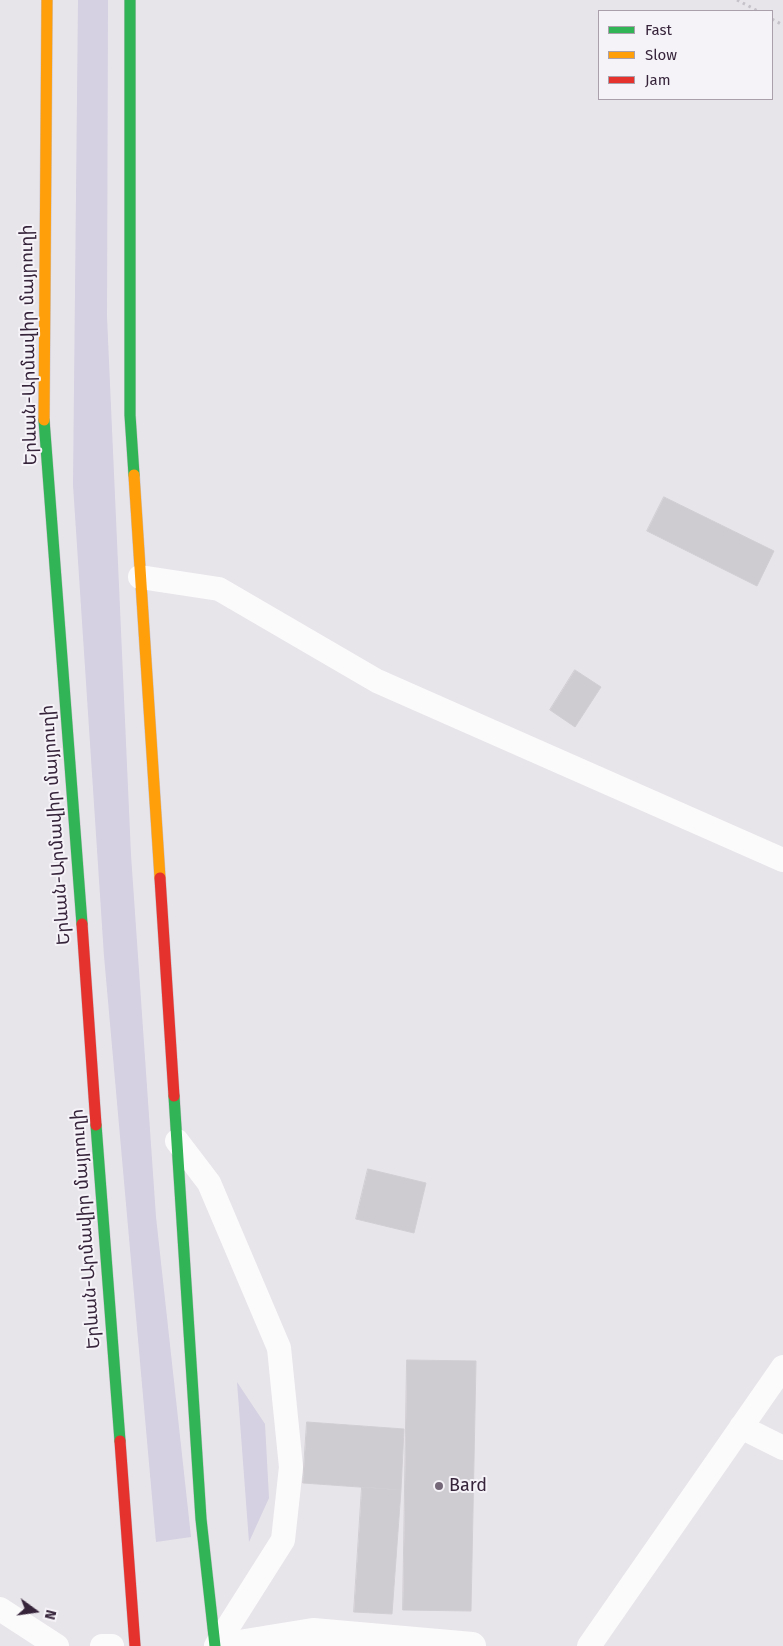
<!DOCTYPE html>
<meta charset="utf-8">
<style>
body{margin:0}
#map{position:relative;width:783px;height:1646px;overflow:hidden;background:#e8e5ea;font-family:"Fira Sans",sans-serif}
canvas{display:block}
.legend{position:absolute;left:598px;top:10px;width:175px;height:90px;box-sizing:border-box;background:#f6f3f8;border:1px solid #a9a0ac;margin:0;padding:6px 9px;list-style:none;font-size:15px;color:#36243b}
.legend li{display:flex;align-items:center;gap:10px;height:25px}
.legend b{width:25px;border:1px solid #a9a0ac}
.north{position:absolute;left:10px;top:1586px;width:50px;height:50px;-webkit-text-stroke:4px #f6f3f8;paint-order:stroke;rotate:104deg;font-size:14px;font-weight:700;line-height:20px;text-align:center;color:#36243b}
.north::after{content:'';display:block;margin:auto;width:18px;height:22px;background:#36243b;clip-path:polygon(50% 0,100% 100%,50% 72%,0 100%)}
</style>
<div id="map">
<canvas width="783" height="1646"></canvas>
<ul class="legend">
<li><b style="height:6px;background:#30b455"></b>Fast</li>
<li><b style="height:6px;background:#ff9f0a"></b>Slow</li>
<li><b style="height:6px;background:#e5322d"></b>Jam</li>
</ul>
<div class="north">N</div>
</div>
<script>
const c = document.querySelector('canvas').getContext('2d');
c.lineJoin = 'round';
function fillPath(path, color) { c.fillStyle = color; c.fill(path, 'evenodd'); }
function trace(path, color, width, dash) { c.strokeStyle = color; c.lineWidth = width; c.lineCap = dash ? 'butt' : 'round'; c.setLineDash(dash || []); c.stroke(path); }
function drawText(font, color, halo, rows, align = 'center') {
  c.font = font + ' "Fira Sans","Noto Sans Armenian",sans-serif'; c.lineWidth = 4; c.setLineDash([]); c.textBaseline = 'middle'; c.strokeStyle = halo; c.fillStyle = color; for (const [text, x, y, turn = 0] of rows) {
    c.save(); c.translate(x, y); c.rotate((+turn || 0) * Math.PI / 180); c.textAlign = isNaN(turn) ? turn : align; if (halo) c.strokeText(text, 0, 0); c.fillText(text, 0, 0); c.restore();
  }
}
fillPath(new Path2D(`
 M78,0h30l-1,317 24,538 25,362 35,320 -35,5 -52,-586 -31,-471z
 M237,1382l28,42 4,74 -20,44z`), '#d5d0e2');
const building = new Path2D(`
 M664,497l110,54 -17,35 -110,-55z
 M575,670l26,17 -26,40 -25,-17z
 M368,1169l58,14 -12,50 -58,-14z
 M407,1360l69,1 -5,250 -68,-1z
 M307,1422l97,7 -3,61 -98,-7z
 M362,1487l39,3 -9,124 -38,-2z`);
fillPath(building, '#cfccd1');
trace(building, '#d1ced3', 1);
const fast = new Path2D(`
 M130,0v415l4,60
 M44,420l38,504
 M174,1096l27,423 14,127
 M96,1125l24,316`);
const slow = new Path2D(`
 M44,420l3,-420
 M134,475l26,403`);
const jam = new Path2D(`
 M160,878l14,218
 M82,924l14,201
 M120,1441l15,205`);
trace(fast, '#c7c1c9', 12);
trace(slow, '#c7c1c9', 12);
trace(jam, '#c7c1c9', 12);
trace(new Path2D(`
 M737,0l21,11
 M772,19l11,6`), '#c6c2ca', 3, [2.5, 4]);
trace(new Path2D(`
 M140,577l79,12 158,92 406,179
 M177,1141l32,42 70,165 12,119 -8,73 -67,106
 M741,1427l42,21
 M0,1609l57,37
 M102,1646h10
 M589,1646l194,-279`), '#fcfbfc', 24);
trace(new Path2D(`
 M227,1646l86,-14 159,14`), '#fcfbfc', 28);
trace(fast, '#30b455', 11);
trace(slow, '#ff9f0a', 11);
trace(jam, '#e5322d', 11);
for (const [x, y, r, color] of [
 [439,1486,5,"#746878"]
]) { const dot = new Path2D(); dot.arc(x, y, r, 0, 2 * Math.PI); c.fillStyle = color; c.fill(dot); trace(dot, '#f6f3f8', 2); }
drawText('18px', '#36243b', '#f6f3f8', [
 ["Երևան-Արմավիր մայրուղի",29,345,-91],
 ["Երևան-Արմավիր մայրուղի",56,825,-94],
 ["Երևան-Արմավիր մայրուղի",86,1229,-94]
]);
drawText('18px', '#36243b', '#f6f3f8', [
 ["Bard",449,1486]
], 'left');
</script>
